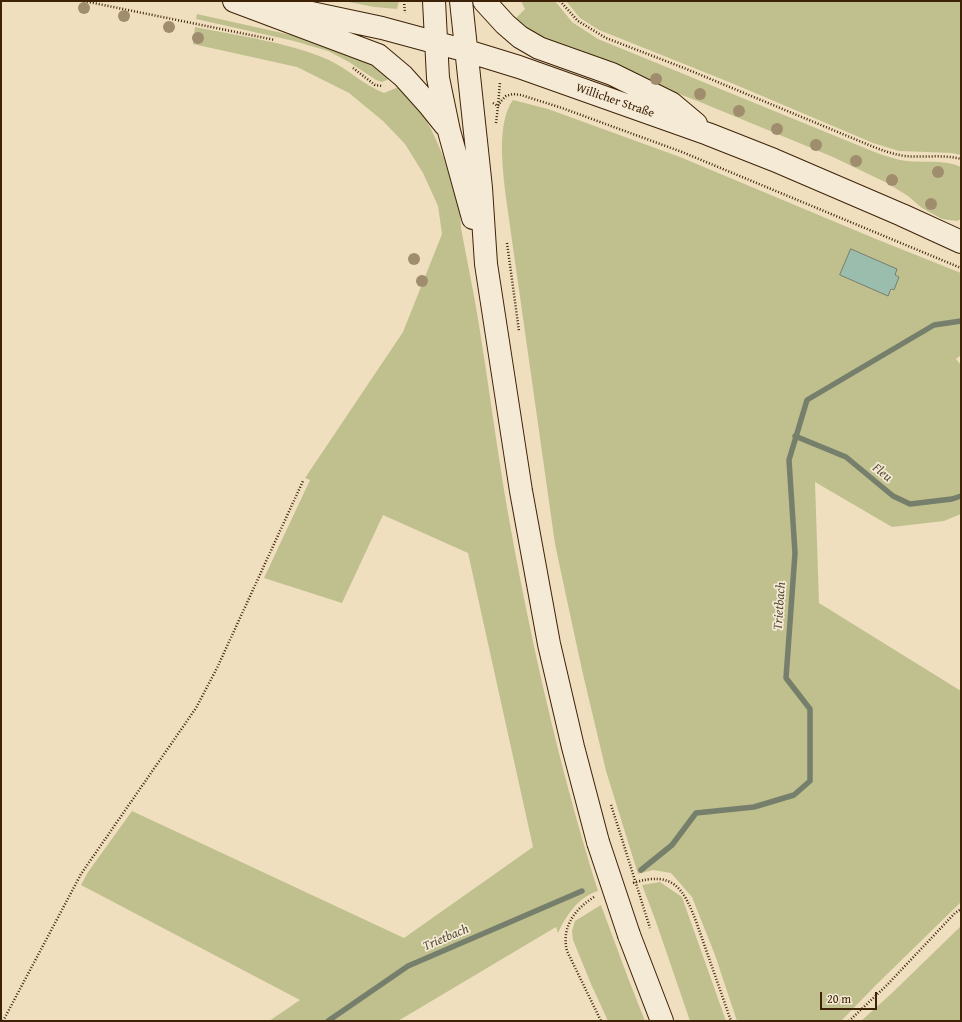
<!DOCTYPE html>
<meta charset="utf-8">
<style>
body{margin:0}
#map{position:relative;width:962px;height:1022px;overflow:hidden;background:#efdfbf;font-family:"Gentium Book Plus",serif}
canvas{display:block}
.frame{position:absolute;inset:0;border:2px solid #3d2208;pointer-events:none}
.scale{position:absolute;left:820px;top:992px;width:57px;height:18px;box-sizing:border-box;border:2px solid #3d2208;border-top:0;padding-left:5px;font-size:12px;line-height:14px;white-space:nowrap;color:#3d2208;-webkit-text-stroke:3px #f5ead5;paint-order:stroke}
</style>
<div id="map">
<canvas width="962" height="1022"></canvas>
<div class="frame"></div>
<div class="scale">20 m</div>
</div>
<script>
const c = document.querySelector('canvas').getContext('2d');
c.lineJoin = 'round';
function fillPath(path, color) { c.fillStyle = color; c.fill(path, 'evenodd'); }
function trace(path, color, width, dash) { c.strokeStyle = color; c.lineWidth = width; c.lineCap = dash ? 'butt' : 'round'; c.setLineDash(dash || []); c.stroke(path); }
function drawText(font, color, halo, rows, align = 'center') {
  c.font = font + ' "Gentium Book Plus",serif'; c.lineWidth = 3.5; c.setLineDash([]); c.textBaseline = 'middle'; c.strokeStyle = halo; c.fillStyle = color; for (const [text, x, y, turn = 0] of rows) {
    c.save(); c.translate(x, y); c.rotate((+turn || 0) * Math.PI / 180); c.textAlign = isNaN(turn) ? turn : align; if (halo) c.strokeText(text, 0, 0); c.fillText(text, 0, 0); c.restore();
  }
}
fillPath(new Path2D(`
 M344,1h55l-2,8 -23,-2z
 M521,1h34l17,21 26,17 279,114c9,3 20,7 30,8 19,2 37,-2 54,6v52l-4,2 -15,-2 -20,-11 -14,-12 -21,-13 -54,-26 -133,-55 -160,-62 -27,-19 12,-12z
 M566,1h395v154l-9,-2 -53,-2 -26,-8 -144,-61 -130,-52 -19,-12z
 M197,14l112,25 58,23 23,15 -3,3 -5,2 -6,-2 -27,-18 -21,-11 -34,-10 -98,-22z
 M195,27c44,9 93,15 134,33 19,9 35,25 55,33l17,-7 15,15 16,30 12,27 16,54 1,16c6,33 13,65 18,97 9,55 16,110 25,165 23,135 53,270 94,401 -20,6 -32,25 -40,42l-2,-6 -158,94h-129l31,-21 -219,-115 7,-13 44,-61 272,127 129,-91 -65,-294 -85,-38 -41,88 -78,-25 46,-98 -5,-2 98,-146 39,-98 -4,-28 -15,-33 -18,-29 -22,-23 -34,-28 -52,-26 -104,-23z
 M513,100l35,9 132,48 196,82 85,34v82l-5,4 5,6 -1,5 1,1v143l-17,7 -52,6 -77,-45 4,121 142,88v211l-85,83 -35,36h-104l-22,-66 -23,-58 -21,-24 -18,-3 -15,4 -32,-103 -24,-101 -17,-79 -10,-47 -49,-346c-3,-27 -10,-75 7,-98zM851,250l48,27 -5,13 -4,1 -2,4z
 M660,882l22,15 44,124h-36l-35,-102 -13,-34z
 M601,905l27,73 17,43h-37l-17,-37 -18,-44 -1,-9 3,-10z
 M961,926v95h-100l31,-28z`), '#c0c08e');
const water = new Path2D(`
 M851,249l46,20 -2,6 4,2 -5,13 -3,-1 -3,7 -48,-21z`);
fillPath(water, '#9abdae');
trace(water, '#757f6c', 1);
trace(new Path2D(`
 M795,436l51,21 47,39 17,8 42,-5 9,-3
 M641,870l31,-25 24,-32 58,-6 40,-12 16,-14v-72l-24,-31 9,-125 -6,-93 18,-60 127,-75 27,-4
 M328,1021l80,-55 174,-75`), '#757f6c', 5.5);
const secondary = new Path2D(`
 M234,1l144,54 25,21 26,29 16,20
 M255,1l127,27 85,23 52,16 189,67 66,26 128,55 59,27
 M434,1l4,77 11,53 24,87
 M461,1l20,187 5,76 35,227 28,153 24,103 25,95
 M484,1l21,23 15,13 19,11 73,26 59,29 25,21
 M629,935l33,86`);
trace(secondary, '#3d2208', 24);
trace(new Path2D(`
 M84,1l191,39
 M404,1l1,12
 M560,1l18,20 28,17 78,30 185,77c12,5 23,9 36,11 18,2 38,-2 56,3
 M353,68l22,17 7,1
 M493,103l5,3 3,-5 5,-5 7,-2 8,1 41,13 120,44 279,116
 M496,123l2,-17 2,-24
 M507,243l12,88
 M611,805l10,31
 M633,883c41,-13 51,6 64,41l34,97
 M594,897c-19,12 -33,30 -27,54l34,70
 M3,1021l78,-147 115,-166 21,-40 86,-187
 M849,1021l38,-36 68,-72 6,-4`), '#3d2208', 2.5, [1, 2]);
trace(secondary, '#f5ead5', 22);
const secondaryBridge = new Path2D(`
 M598,842l31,93`);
trace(secondaryBridge, '#3d2208', 24, []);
trace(new Path2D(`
 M621,836l29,92`), '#3d2208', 2.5, [1, 2]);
trace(secondaryBridge, '#f5ead5', 22);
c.fillStyle = '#9f8d6d';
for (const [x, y] of [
 [84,8],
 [124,16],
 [169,27],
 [198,38],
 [656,79],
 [700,94],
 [739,111],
 [777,129],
 [816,145],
 [856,161],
 [938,172],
 [892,180],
 [931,204],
 [414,259],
 [422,281]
]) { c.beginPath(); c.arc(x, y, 6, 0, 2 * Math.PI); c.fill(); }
drawText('12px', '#3d2208', '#f5ead5', [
 ["Willicher Straße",615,101,19]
]);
drawText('italic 13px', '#59503a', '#f5ead5', [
 ["Fleu",882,473,39],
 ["Trietbach",780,606,-86],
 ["Trietbach",446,938,-23]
]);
</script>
